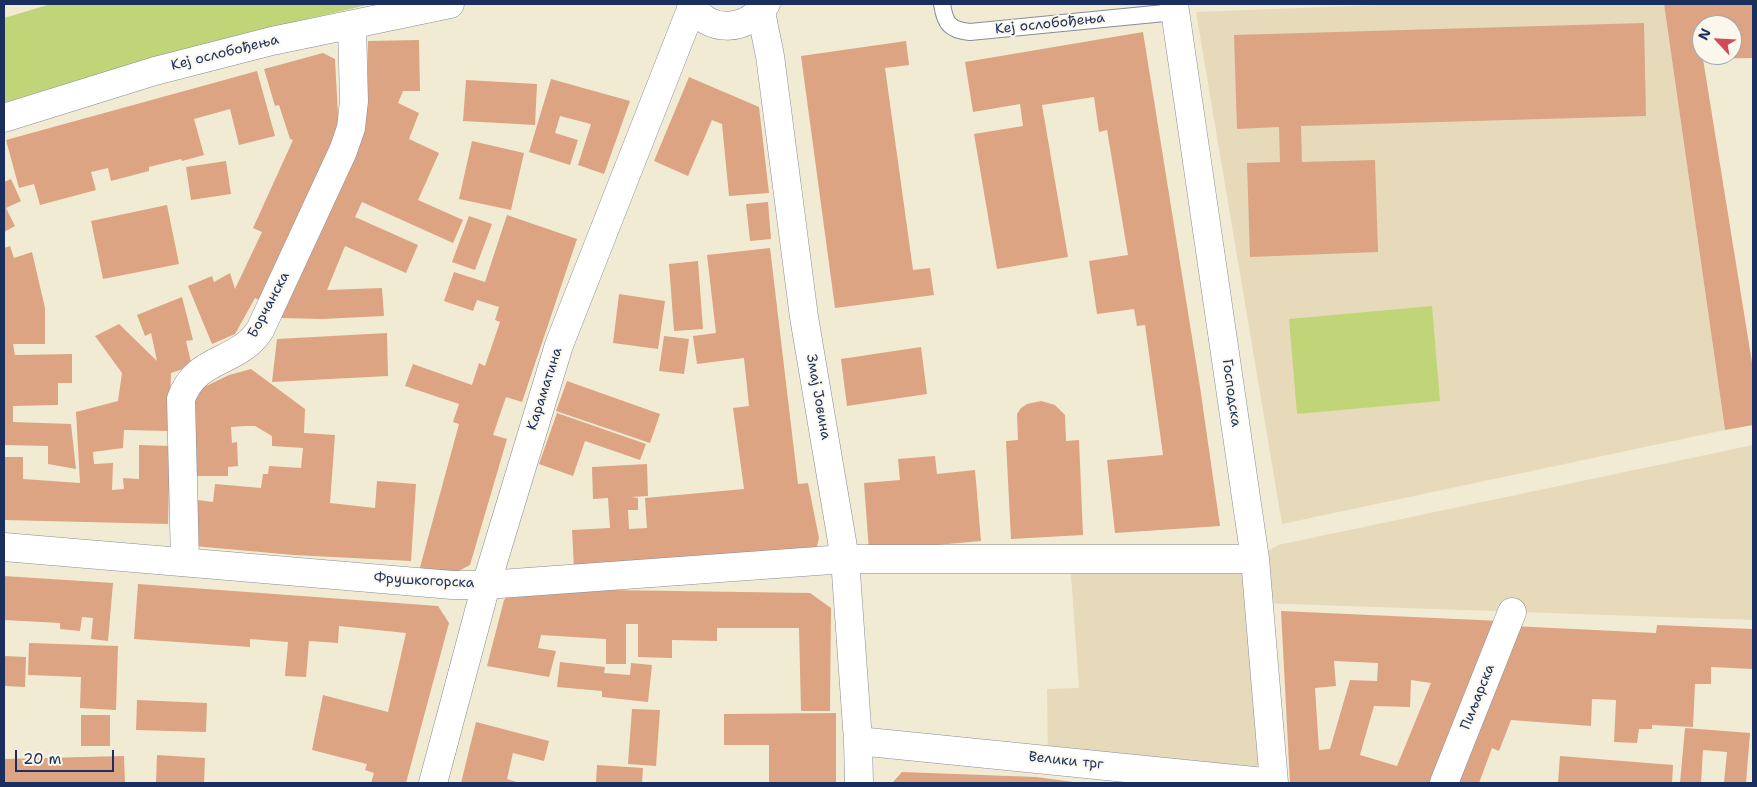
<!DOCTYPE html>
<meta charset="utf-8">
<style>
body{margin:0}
#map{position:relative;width:1757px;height:787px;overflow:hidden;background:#f2ebd3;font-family:"Shantell Sans",sans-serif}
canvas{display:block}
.frame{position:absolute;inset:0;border:5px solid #1b2f5e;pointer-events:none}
.north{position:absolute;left:1692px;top:15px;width:50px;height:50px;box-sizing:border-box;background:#fbf7ec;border:1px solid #a1a7b3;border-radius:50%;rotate:295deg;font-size:14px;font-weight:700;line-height:20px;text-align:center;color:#1b2f5e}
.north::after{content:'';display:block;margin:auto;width:18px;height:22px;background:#d1495b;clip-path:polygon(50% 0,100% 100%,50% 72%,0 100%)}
.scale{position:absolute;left:15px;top:750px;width:99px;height:22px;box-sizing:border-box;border:2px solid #1b2f5e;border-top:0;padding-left:6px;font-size:15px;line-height:18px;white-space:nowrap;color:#1b2f5e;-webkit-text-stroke:4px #fbf7ec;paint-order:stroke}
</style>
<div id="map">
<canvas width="1757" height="787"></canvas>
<div class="frame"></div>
<div class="north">N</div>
<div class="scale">20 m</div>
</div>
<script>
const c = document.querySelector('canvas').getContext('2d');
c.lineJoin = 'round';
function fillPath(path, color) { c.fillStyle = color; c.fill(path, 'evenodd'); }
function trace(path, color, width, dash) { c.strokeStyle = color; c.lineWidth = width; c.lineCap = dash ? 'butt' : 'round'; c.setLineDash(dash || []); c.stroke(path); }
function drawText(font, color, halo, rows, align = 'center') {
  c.font = font + ' "Shantell Sans",sans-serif'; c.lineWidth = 4; c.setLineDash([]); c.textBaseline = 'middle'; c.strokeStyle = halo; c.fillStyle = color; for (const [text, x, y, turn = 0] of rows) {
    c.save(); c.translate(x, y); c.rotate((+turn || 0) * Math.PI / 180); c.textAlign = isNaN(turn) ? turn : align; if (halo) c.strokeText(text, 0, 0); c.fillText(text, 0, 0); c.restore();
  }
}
fillPath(new Path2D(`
 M1405,4h259l61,426 -443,94 -86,-512z
 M1753,445v175l-494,-17 15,180 -226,-24 -1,-70 32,-1 -9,-128 185,-1 23,-14z`), '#e6daba');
fillPath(new Path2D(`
 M51,4h320l-101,24 -266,77v-87z
 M1432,306l8,95 -143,13 -8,-95z`), '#c0d578');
fillPath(new Path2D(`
 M1664,4h89v54l-50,1 50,310v56l-28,5zM1702,25h30v30h-30z
 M1644,23l2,93 -345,10 1,36 73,-2 3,92 -128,5 -3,-94 33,-1 -1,-35 -42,2 -3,-94z
 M1143,32l57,355 20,139 -105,7 -8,-73 56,-5 -18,-130 -8,1 -3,-17 -37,5 -8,-53 39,-6 -21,-125 -8,2 -5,-35 -52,8 26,152 -71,12 -23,-135 49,-8 -3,-22 -47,8 -8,-50z
 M419,40l1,51h-17l-5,12 21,10 -10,26 30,14 -21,47 45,20 -10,23 -91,-41 -7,15 63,28 -12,28 -61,-27 -18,44 55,-2 2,28 -62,3 -42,-1 87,-225 1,-52z
 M906,41l3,24 -24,3 28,202 17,-2 4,27 -99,13 -34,-252z
 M323,53l12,6 4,75 -76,168 -8,-4 -20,36 -23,10 -24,-58 24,-10 2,6 16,-9 5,16 27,-57 -9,-4 40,-88 -3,-1 -11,-34 -4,1 -11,-37z
 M257,71l18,65 -36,9 -9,-36 -36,10 10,36 -22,6 -1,-2 -32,8v4l-38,10 -3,-13 -17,4 5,18 -56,15 -6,-21 -15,4 -13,-48z
 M689,77l70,30 10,86 -40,3 -7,-72 -10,-4 -24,56 -34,-15z
 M551,79l79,22 -26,73 -26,-9 13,-41 -31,-8 -5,17 23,7 -8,25 -41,-13z
 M466,80l71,4 -2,41 -72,-4z
 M472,141l52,12 -13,57 -52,-11z
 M226,161l5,33 -40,6 -5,-33z
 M11,179l10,22 -15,7 9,18 -11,6v-50z
 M768,202l3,37 -21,2 -4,-37z
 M167,205l12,59 -76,15 -12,-58z
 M507,215l70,24 -55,163 -16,-5 -13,38 14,4 -37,126 -17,9 -34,-3 40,-147 -6,-2 6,-18 -54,-18 8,-22 59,21 7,-22 6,3 15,-44 -5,-2 4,-13 -22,-7 -4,11 -29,-10 10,-29 31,10z
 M469,216l23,8 -17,46 -23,-8z
 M10,246l4,12 18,-6 13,56v36h-32l2,11 57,-1v29h-14v22l-45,1v16l58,2 5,45 -28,-5v-18l-44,-1v-197z
 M770,248l28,236 10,-1 11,55 -5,19 -240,12 -2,-39 38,-2 -2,-30 -15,1 -1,-32 55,-3 1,32 -17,1 7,1v12h-10l1,19 18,-1 -2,-30 99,-9 -11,-81 16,-2 -5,-48 -47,6 -4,-28 23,-3 -9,-78z
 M698,261l5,68 -29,2 -5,-67z
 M619,294l46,7 -7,48 -45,-6z
 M182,297l11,43 -7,1 6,25 -21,7 -2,58 -45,-1 -1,18 -30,4 1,12 19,-1 -1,27 12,-1 -1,-11 16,1v-34l31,1 -2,78 -164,-4v-63h19v22l57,4 -4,-71 42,-11 4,-28 -27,-37 24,-12 38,37 -6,-28 -6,3 -8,-21z
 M387,333l1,43 -116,6 5,-43z
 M664,336l25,3 -5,35 -25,-3z
 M921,347l6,47 -80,12 -6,-47z
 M251,369l54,40 -1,24 31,2 -5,68 45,5 2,-27 39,3 -5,77 -117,-6 -100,-9 4,-46 15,2 2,-18 46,4 2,-14h5l1,-8 32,2 2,-20 -31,-2v-10l-17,-10h-9l-15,1 1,16 5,-1 1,24 -10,1v9h-35l2,-79 5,-8 29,-14z
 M567,381l93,33 -10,29 -94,-32z
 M1041,401l14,4 10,10 1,26 13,-1 4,95 -72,4 -5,-98 12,-1 -1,-26 4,-6 6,-4z
 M557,413l89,31 -6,16 -55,-19 -12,35 -34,-12z
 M935,456l2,18 38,-4 6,71 -112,10 -5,-68 36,-3 -2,-21z
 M4,576l109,7 -5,58 -17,-2 2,-21 -11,-1 -2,14 -20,-2v-6l-56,-3z
 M138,584l300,22 11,17 -43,160h-35l3,-10 -9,-3 2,-6 -55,-14 11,-55 65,17 18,-79 -67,-7 -1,17 -29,-2 -3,36 -21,-1 3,-34 -38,-3v8l-116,-8z
 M607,590l203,3 21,15 -1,103h-29l-2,-83h-82v13l-45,-1v18l-34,-1v-33h-12v40h-20v-25l-65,-4 -3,13 18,3 -7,26 -62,-11 17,-66 10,-9z
 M1281,611l220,10 -67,162h-144zM1334,661l44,2 -1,18 -27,-1 -20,69 -11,1 -4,-62 21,-2zM1411,680l20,3 -34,83 -37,-11 14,-49 36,1z
 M1657,625l96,4v40l-42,-2v17h-16l-2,43 -41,-2v4h-13l-2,14 -23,-1 2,-42 -24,-1 -1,27 -80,-6 -12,31 -7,-3 -13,35h-29l62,-157 144,7z
 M29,643l89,3 -2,64 -36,-2 1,-31 -53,-2z
 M4,656l22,1 -1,30 -21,-1z
 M560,662l45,5 -1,6 26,2 1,-12 21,2 -4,37 -46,-5v-6l-45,-4z
 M137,700l70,3 -1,29 -70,-2z
 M632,709l28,1 -4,56 -28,-2z
 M836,713v70h-67v-38h-45v-31z
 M81,715h29v31h-29z
 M476,722l73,19 -5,20 -31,-8 -6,26 13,4h-59z
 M1685,728l65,5 -4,50h-22l3,-31 -24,-2 -2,33h-21z
 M157,755l48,3 -1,25 -48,-1z
 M124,756l1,27h-121v-24z
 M1560,756l113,9 -1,18h-114z
 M597,765l46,3 -1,15h-46z
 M902,772l134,5 38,5 -182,1z`), '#dca483');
const lane = new Path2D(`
 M942,4c3,19 7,26 28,28l205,-20`);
const street = new Path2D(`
 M1174,4l81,555 19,224
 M761,12l9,44 34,261 41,242 13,182 1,42
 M4,118l151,-47 117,-30 178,-37
 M4,547l448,38h34l359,-26h410
 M185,562l-4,-163c16,-44 56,-34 79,-69l83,-179 8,-23 3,-27 -2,-76
 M858,741l416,42
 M1444,783l68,-171`);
const secondary = new Path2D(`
 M691,4c17,31 57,27 75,0
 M433,783l53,-198 73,-240 133,-338`);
trace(lane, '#868d98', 18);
trace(street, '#868d98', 29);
trace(secondary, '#868d98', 29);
trace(lane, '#fff', 16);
trace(street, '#fff', 28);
trace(secondary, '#fff', 28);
drawText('14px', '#1b2f5e', '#fbf7ec', [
 ["Кеј ослобођења",1050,24,-6],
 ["Кеј ослобођења",225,53,-14],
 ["Борчанска",269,305,-62],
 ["Караматина",545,389,-72],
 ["Господска",1231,393,82],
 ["Змај Јовина",818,397,80],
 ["Фрушкогорска",424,581,3],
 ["Пиљарска",1478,697,-68],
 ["Велики трг",1066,761,6]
]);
</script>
